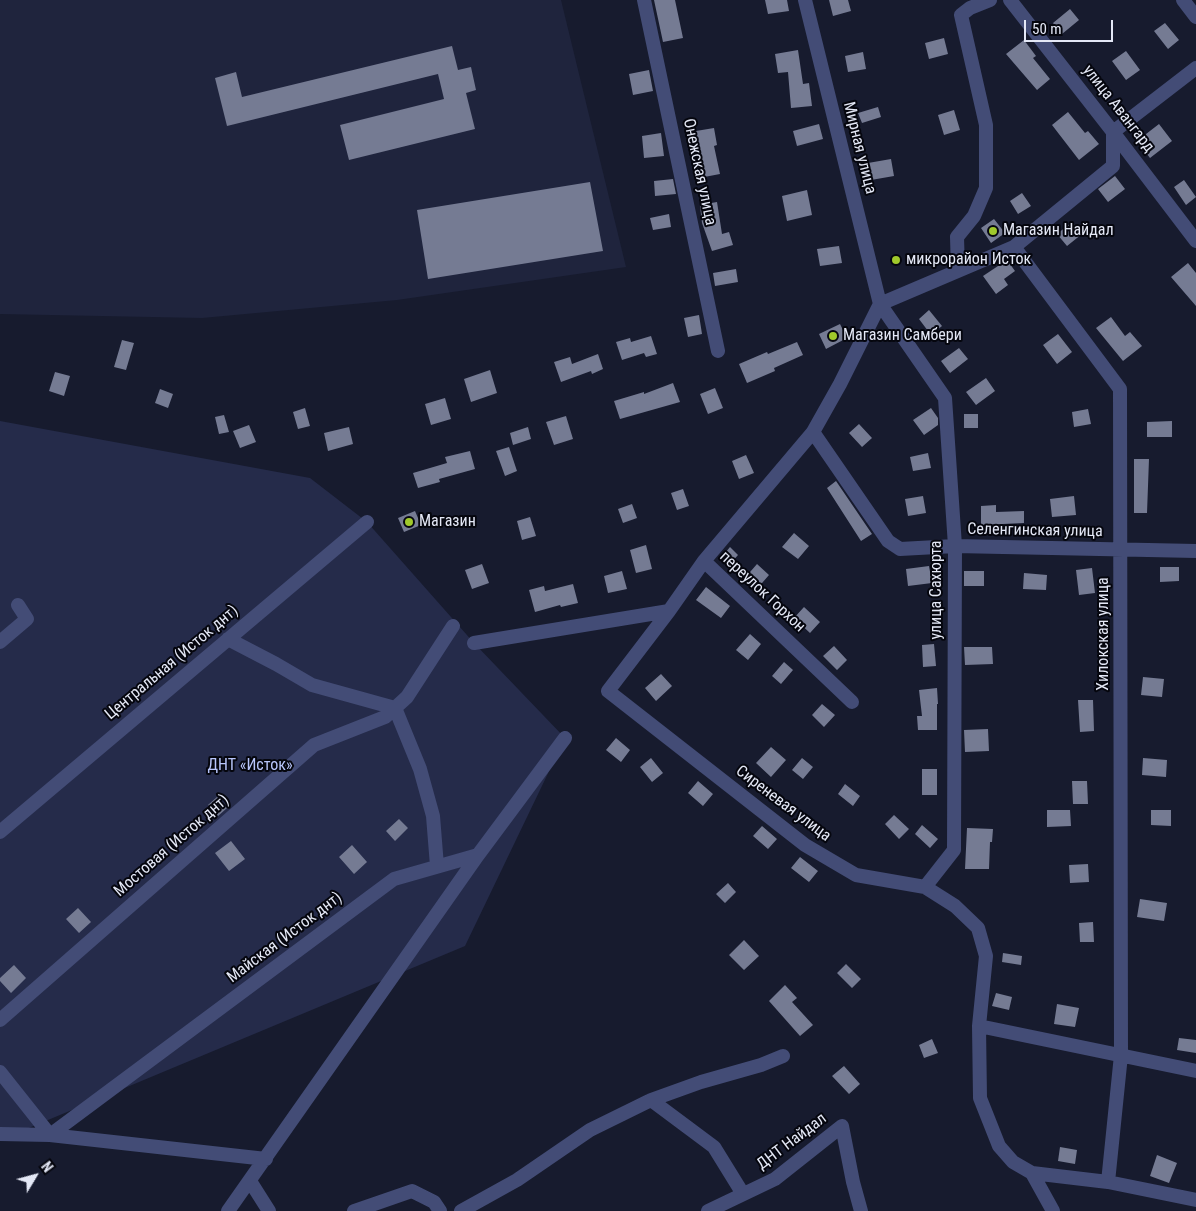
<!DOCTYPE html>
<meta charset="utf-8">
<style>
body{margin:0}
#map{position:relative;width:1196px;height:1211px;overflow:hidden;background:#171b2e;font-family:"Roboto Condensed",sans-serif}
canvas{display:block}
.north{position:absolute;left:10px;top:1151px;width:50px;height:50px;-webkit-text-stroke:4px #05060e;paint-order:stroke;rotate:53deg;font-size:14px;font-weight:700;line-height:20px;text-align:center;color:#e4e8f6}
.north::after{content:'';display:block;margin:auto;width:18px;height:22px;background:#e4e8f6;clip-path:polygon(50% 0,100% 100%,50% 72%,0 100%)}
.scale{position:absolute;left:1024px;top:20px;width:89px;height:22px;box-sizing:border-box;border:2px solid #e4e8f6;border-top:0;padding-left:6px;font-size:15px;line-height:18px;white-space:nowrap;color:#e4e8f6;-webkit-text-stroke:4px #05060e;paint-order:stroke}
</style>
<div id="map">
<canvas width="1196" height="1211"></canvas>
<div class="north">N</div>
<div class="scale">50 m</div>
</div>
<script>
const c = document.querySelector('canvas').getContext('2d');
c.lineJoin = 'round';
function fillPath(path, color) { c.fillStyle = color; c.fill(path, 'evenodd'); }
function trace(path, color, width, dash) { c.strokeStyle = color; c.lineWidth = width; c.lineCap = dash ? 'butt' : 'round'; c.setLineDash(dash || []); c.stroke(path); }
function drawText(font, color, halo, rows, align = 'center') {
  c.font = font + ' "Roboto Condensed",sans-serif'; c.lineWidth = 4; c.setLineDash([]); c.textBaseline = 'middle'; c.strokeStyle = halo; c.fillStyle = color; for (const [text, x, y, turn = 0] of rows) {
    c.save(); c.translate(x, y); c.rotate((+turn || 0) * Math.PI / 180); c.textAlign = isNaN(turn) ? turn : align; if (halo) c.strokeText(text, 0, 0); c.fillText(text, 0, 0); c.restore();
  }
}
fillPath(new Path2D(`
 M0,0h561l65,267 -229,33 -195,18 -202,-4z`), '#1f243d');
fillPath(new Path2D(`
 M0,421l310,57 57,44 107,121 91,95 -100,208 -465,194z`), '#252b4a');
fillPath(new Path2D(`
 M654,0h21l8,38 -20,4z
 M765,0h22l2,11 -21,3z
 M829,0h19l3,11 -18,5z
 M1070,9l9,11 -17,14 -9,-11z
 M1165,23l14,17 -11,9 -14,-18z
 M944,38l4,16 -19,5 -4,-16z
 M1024,40l12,16 -3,2 17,21 -13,11 -31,-36z
 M452,46l6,24 13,-3 5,23 -10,3 9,36 -126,31 -9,-35 104,-26 -6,-25 -211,52 -12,-48 21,-6 6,25z
 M798,50l5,34 6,-1 3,23 -21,2 -3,-36 -10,1 -3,-19z
 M1126,51l14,19 -14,10 -14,-19z
 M863,52l3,17 -18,3 -3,-16z
 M649,70l4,21 -20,4 -4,-21z
 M878,107l3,10 -19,6 -4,-10z
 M954,110l6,20 -16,5 -6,-20z
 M1068,112l17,21 3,-2 11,13 -20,16 -27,-35z
 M819,124l4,15 -26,7 -4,-15z
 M1159,124l13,17 -22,17 -13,-17z
 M714,128l3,17 -3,1 6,28 -21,4 -9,-46z
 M661,133l3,23 -20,2 -2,-22z
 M891,159l3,17 -23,4 -3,-17z
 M1115,176l10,13 -17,13 -10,-13z
 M673,179l3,15 -21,2 -1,-15z
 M1184,180l12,17 -10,8 -12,-18z
 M590,182l13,69 -175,28 -11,-69z
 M807,190l5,25 -25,6 -5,-25z
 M1022,193l9,13 -13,8 -8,-13z
 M717,202l5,32 7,-2 4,13 -21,6 -10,-28 -2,-18z
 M669,214l2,13 -18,3 -3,-12z
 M994,219l11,14 -14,10 -10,-15z
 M1072,222l10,12 -15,12 -10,-12z
 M839,246l3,17 -22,3 -3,-17z
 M1007,260l8,11 -11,8 4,6 -12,9 -13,-18z
 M1188,263l8,10v33l-25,-29z
 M736,269l2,13 -23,4 -2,-13z
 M929,310l13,16 -11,9 -12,-16z
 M699,315l3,19 -14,3 -4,-19z
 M1111,317l14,19 5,-4 12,14 -19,15 -27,-33z
 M840,324l7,14 -21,11 -7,-15z
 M1058,334l14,18 -15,12 -14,-19z
 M651,336l6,18 -11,3 -2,-4 -22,7 -6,-18 14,-4 1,4z
 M122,340l12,3 -8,27 -12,-3z
 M797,342l6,13 -29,13 1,3 -28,12 -8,-19 28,-12 1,2z
 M959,348l9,11 -18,14 -9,-12z
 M598,354l5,15 -11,5 -1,-3 -30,11 -7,-20 16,-5 2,7z
 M490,370l7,23 -26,9 -7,-23z
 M55,372l15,4 -6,20 -15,-5z
 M986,378l9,13 -19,14 -10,-13z
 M673,383l7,19 -60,17 -6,-18 30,-9v2z
 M715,388l8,20 -15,6 -8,-20z
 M160,389l13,5 -5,14 -13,-5z
 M445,398l6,21 -20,6 -6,-21z
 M305,408l5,18 -12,3 -5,-17z
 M931,408l7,10v7l-14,10 -11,-15z
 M1088,409l3,15 -17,3 -2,-15z
 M964,414h14v14h-14z
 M224,415l5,17 -10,2 -4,-17z
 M566,416l7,23 -19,6 -8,-23z
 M1172,421v16h-25v-15z
 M859,424l13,14 -10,9 -13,-14z
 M249,425l7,17 -16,6 -7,-17z
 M349,427l4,17 -25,7 -4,-18z
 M528,427l3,12 -18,6 -3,-12z
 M509,447l8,24 -12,5 -9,-25z
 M470,451l5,18 -36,10 1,3 -22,6 -5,-15 34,-10 -2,-6z
 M928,453l3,15 -18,3 -3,-14z
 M746,455l8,18 -15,6 -7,-18z
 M1134,459h15l-2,54h-13z
 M836,481l36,53 -11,7 -34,-53z
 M683,489l6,17 -12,4 -6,-17z
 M923,496l3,17 -18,3 -3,-17z
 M1074,496l2,19 -24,2 -2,-18z
 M632,504l5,14 -14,5 -5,-14z
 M996,505v7l28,-1v12l-43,2v-19z
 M415,511l6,14 -17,7 -6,-14z
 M530,517l6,19 -14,4 -5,-19z
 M794,533l15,13 -11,13 -16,-12z
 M646,545l6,24 -16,4 -6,-23z
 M730,547l8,8 -9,10 -8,-7z
 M482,564l7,19 -17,6 -7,-19z
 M757,564l12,11 -13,15 -12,-11z
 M929,566l3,17 -24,3 -2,-17z
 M1160,567h19v14l-19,1z
 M1092,568l3,25 -16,2 -3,-25z
 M622,571l5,18 -19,4 -4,-17z
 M964,571h20v15h-20z
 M1024,573l23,2 -1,15 -23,-1z
 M573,584l5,19 -17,4 -1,-2 -25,7 -6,-22 15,-4 1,5z
 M706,587l24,19 -9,12 -25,-18z
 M804,607l16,15 -10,11 -16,-15z
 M750,634l11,10 -13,16 -12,-10z
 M934,644l2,22 -13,1 -1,-22z
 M834,646l13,14 -10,10 -14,-14z
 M964,647h28l1,17 -28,1z
 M784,662l9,8 -12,14 -9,-8z
 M661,674l11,12 -16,15 -11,-13z
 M1143,677l21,2 -2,18 -21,-2z
 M937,688l1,16h-1v26h-19l-1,-14h5l-3,-26z
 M1078,700h15l1,31 -14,1z
 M822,704l13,11 -11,12 -12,-12z
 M988,729l1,22 -24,1 -1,-22z
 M616,738l14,12 -9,12 -15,-12z
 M771,747l15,13 -15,17 -15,-14z
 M651,758l12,15 -11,9 -12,-15z
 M802,758l11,9 -10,12 -11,-9z
 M1143,758l24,2 -1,17 -24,-2z
 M922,769h15v26h-15z
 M698,781l15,13 -10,12 -15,-13z
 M1072,781h15l1,23h-15z
 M845,784l15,12 -7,10 -15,-12z
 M217,797l10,11 -9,8 -10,-11z
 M1047,810h23l1,16 -24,1z
 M1151,810h20v16l-20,-1z
 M894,815l15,14 -10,10 -14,-15z
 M399,819l9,9 -13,13 -9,-10z
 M922,825l16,14 -8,9 -15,-14z
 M762,826l15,13 -9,10 -15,-13z
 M967,828l26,1 -1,13h-2l-1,27h-24z
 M231,841l14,18 -16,12 -14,-18z
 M352,845l15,17 -13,12 -15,-17z
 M800,857l18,14 -9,11 -18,-14z
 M1088,864l1,18 -19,1 -1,-18z
 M728,883l8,9 -11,11 -9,-9z
 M1140,899l27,4 -3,18 -27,-4z
 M78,908l13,14 -12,11 -13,-14z
 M1093,922l1,20h-14l-1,-19z
 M744,940l15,16 -15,14 -15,-15z
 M1003,953l19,3 -1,9 -19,-3z
 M846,964l15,15 -9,9 -15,-15z
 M14,965l12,13 -15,15 -11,-12v-3z
 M785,985l12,13 -5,4 21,23 -13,11 -31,-35z
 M996,993l16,4 -3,13 -17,-4z
 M1057,1004l22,4 -4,19 -21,-3z
 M1179,1038l17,2v13l-19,-3z
 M932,1039l6,14 -14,5 -5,-13z
 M844,1066l16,18 -11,10 -17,-18z
 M1060,1147l17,3 -2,14 -17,-3z
 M1157,1155l20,8 -8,20 -19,-7z`), '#757b93');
trace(new Path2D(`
 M644,0l74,351
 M805,0l75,304 65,94 10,148 -1,304 -29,37
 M1010,0l103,132 83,109
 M1183,0l13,17
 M1014,247l106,142 1,666 -13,127
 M958,270l-1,-33 17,-21 12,-28v-63l-25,-110 9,-7 20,-8
 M880,304l134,-57 99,-81v-34l83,-64
 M813,432l75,109 12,8 55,-3 241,5
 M704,561l109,-129 27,-48 40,-80
 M669,611l-61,80 197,154 51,30 69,12 30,19 23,22 8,28 -7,70 1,72 19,48 14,16 19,11 76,9 88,18
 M228,639l48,25 36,21 83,23 25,61 13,47 4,50
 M0,642l27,-23 -9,-14
 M474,643l195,-32 35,-50 148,141
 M0,832l367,-310
 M0,1020l314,-275 71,-28 10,-9 12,-11 46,-71
 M979,1026l217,45
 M0,1072l50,63 216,24
 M651,1100l63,47 29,47
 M0,1134l50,1 344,-256 84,-24 87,-117
 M1032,1173l21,38
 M250,1181l19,30
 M228,1211l250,-356
 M354,1211l58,-20 22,11 6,9
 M461,1211l56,-31 73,-50 61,-30 50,-18 60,-17 22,-9
 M708,1211l67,-32 67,-53 11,56 8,29`), '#434c76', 14);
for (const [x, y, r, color] of [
 [993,231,5,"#a0c92b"],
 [896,260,5,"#a0c92b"],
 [833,336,5,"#a0c92b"],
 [409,522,5,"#a0c92b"]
]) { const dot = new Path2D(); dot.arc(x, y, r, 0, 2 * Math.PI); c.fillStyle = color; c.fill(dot); trace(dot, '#05060e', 2); }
drawText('16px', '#e4e8f6', '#05060e', [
 ["улица Авангард",1118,109,52],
 ["Мирная улица",859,148,76],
 ["Онежская улица",699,172,78],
 ["Селенгинская улица",1035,531,1],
 ["улица Сахюрта",937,590,-90],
 ["переулок Горхон",762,592,43],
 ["Хилокская улица",1104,634,-90],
 ["Центральная (Исток днт)",172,663,-40],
 ["Сиреневая улица",783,804,37],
 ["Мостовая (Исток днт)",172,846,-41],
 ["Майская (Исток днт)",285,938,-37],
 ["ДНТ Найдал",792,1142,-37]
]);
drawText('16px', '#e4e8f6', '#05060e', [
 ["Магазин Найдал",1003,231],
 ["микрорайон Исток",906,260],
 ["Магазин Самбери",843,336],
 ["Магазин",419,522]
], 'left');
drawText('16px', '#b9c6fb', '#05060e', [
 ["ДНТ «Исток»",250,766]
]);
</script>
